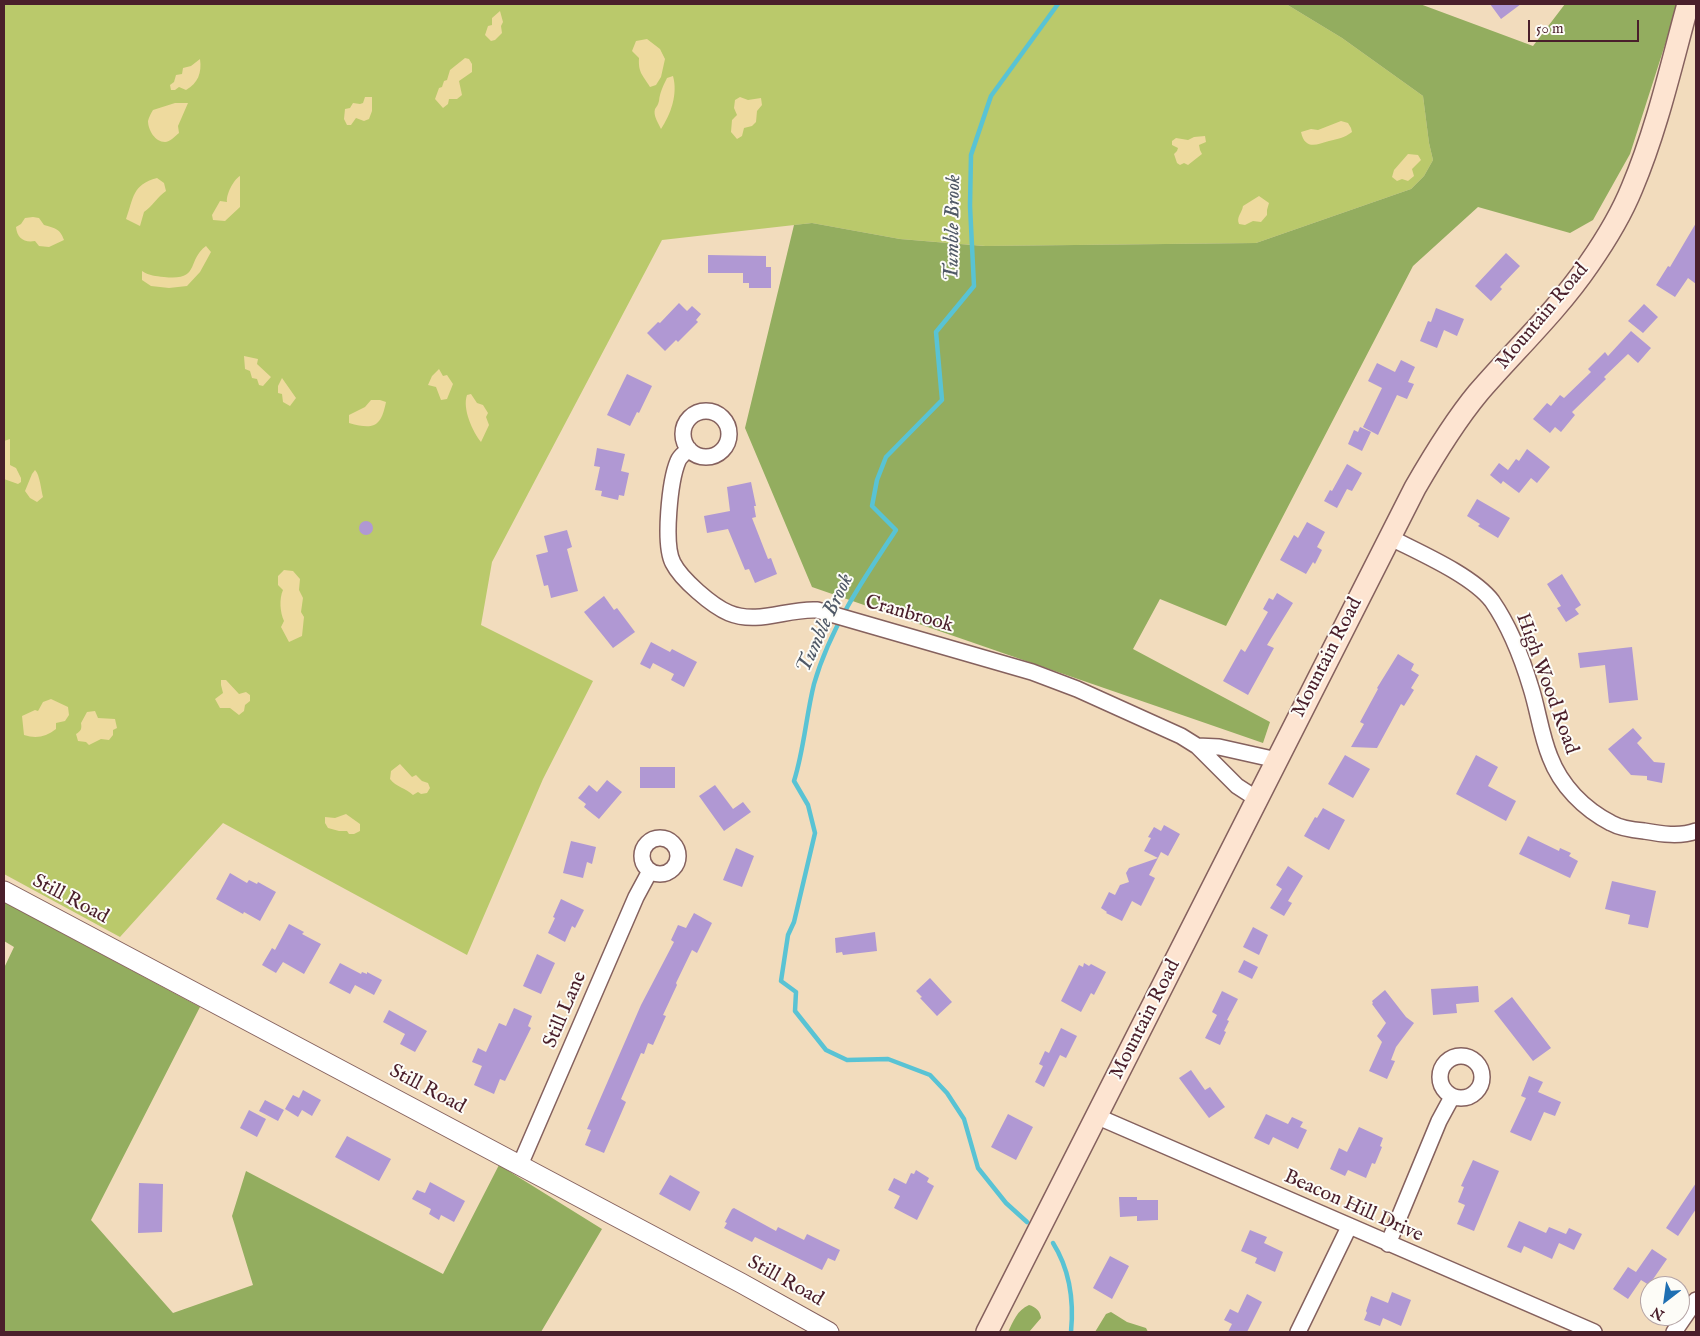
<!DOCTYPE html>
<style>
body{margin:0}
#map{position:relative;width:1700px;height:1336px;overflow:hidden;background:#f2dcbd;font-family:"IM FELL English",serif}
canvas{display:block}
.frame{position:absolute;inset:0;border:5px solid #4a1f2b;pointer-events:none}
.north{position:absolute;left:1640px;top:1276px;width:50px;height:50px;box-sizing:border-box;background:#fdfcf7;border:1px solid #b5a4a5;border-radius:50%;rotate:210deg;font-size:14px;font-weight:700;line-height:20px;text-align:center;color:#4a1f2b}
.north::after{content:'';display:block;margin:auto;width:18px;height:22px;background:#1f6fb2;clip-path:polygon(50% 0,100% 100%,50% 72%,0 100%)}
.scale{position:absolute;left:1528px;top:20px;width:111px;height:22px;box-sizing:border-box;border:2px solid #4a1f2b;border-top:0;padding-left:6px;font-size:15px;line-height:18px;white-space:nowrap;color:#4a1f2b;-webkit-text-stroke:4px #fdfcf7;paint-order:stroke}
</style>
<div id="map">
<canvas width="1700" height="1336"></canvas>
<div class="frame"></div>
<div class="north">N</div>
<div class="scale">50 m</div>
</div>
<script>
const c = document.querySelector('canvas').getContext('2d');
c.lineJoin = 'round';
function fillPath(path, color) { c.fillStyle = color; c.fill(path, 'evenodd'); }
function trace(path, color, width, dash) { c.strokeStyle = color; c.lineWidth = width; c.lineCap = dash ? 'butt' : 'round'; c.setLineDash(dash || []); c.stroke(path); }
function drawText(font, color, halo, rows, align = 'center') {
  c.font = font + ' "IM FELL English",serif'; c.lineWidth = 4; c.setLineDash([]); c.textBaseline = 'middle'; c.strokeStyle = halo; c.fillStyle = color; for (const [text, x, y, turn = 0] of rows) {
    c.save(); c.translate(x, y); c.rotate((+turn || 0) * Math.PI / 180); c.textAlign = isNaN(turn) ? turn : align; if (halo) c.strokeText(text, 0, 0); c.fillText(text, 0, 0); c.restore();
  }
}
fillPath(new Path2D(`
 M4,4h1282l56,34 81,58 6,47 4,17 -9,16 -13,13 -155,54 -271,3 -85,-7 -88,-16 -150,17 -170,322 -11,63 112,56 -50,98 -76,176 -244,-132 -103,114 -116,-63z`), '#bac96b');
fillPath(new Path2D(`
 M1286,4h134l113,42 32,-42h113l-48,150 -37,66 -23,13 -92,-26 -65,59 -187,360 -66,-27 -27,50 137,73 -7,21 -451,-156 -67,-159 49,-203 18,-2 88,16 84,7 272,-3 155,-54 13,-13 9,-16 -4,-17 -6,-47 -81,-58z
 M4,902l196,105 -109,213 82,93 80,-28 -21,-69 14,-45 197,103 56,-109 103,64 -61,103h-537v-364l10,-21 -10,-6z
 M1029,1305c7,2 11,6 12,13l-12,14h-21c5,-10 9,-22 21,-27z
 M1111,1312l16,10 19,6 2,4h-53l11,-18z`), '#93ad5f');
fillPath(new Path2D(`
 M500,11l3,11 -2,4 1,7 -7,7 -4,1 -6,-6 3,-9 4,-1v-7z
 M647,39l13,10 5,10 -4,18 -5,8 -6,2c-7,-12 -12,-14 -11,-29l-7,-7 4,-10z
 M465,58l4,1 3,5v8l-13,9 3,14 -5,4h-8l-1,5 -5,4 -8,-9 4,-11 3,-1 2,-6 3,-1 3,-10z
 M200,59c2,14 -2,24 -14,31l-7,-3 -4,3h-4l-1,-5 4,-3 2,-7 6,-1 1,-6 8,-2z
 M673,76c5,18 -2,38 -12,53 -3,-7 -8,-13 -6,-20 2,-3 3,-4 4,-8 1,-9 4,-15 8,-23z
 M365,97h7v14l-3,8 -5,2 -8,-3 -5,7h-4l-3,-6 1,-10 5,-1 3,-5 7,1 3,-1z
 M740,97l8,3 13,-2 1,7 -5,6 -1,11 -4,4 -8,2 -2,8 -5,3 -6,-7 1,-12 5,-5 -3,-7 1,-8z
 M175,103h13l-10,23 1,7c-4,3 -9,9 -14,9 -10,0 -17,-12 -17,-21 1,-4 3,-8 5,-11z
 M1341,121l7,2 3,5 1,4c-8,6 -14,7 -23,9 -13,4 -24,9 -28,-9l10,-3 7,1z
 M1205,136l1,6 -7,3 1,5 2,4 -14,11 -4,-2 -4,2 -3,-2 -3,-9 3,-3 1,-3 -6,-3v-4l4,-3 12,2 6,-3z
 M1408,154l10,1 3,5 -9,9 2,7 -6,5 -6,-2 -5,2 -5,-4 2,-7z
 M240,176v31l-15,14 -12,-1 -1,-5 8,-14 7,1c-1,-7 6,-22 13,-26z
 M157,178l7,5 2,8c-9,6 -13,15 -22,21l-4,14 -14,-7c8,-22 6,-34 31,-41z
 M1259,196l10,7 -2,7v5l-6,7 -8,-1 -8,4 -6,-1c-3,-7 3,-11 4,-18z
 M33,217l6,1 5,7c10,3 16,3 20,15l-15,7 -10,-1 -4,-5c-11,2 -18,-3 -19,-14l5,-3 4,-6z
 M206,246l5,6 -11,20 -13,14 -18,2 -18,-2 -9,-6v-9c8,5 13,5 22,6 37,4 22,-16 42,-31z
 M244,356l14,3 -1,5 14,13 -8,9 -4,-1 -2,-6 -5,-1 -2,-7 -5,-2z
 M439,369l4,7 4,-1 6,9 -6,15 -6,1 -5,-13 -8,-2 4,-9z
 M282,378l14,20 -6,8 -7,-4 -1,-8 -4,-1v-7z
 M471,394l6,9 6,2 5,8 -2,4 3,8 -8,17c-8,-10 -19,-33 -14,-47z
 M371,400h9l6,2c-5,25 -12,28 -37,21v-8l16,-8z
 M10,439v26l6,3 5,10v4l-3,2 -14,-5v-38z
 M35,470c5,5 6,20 8,27l-6,5 -7,-4 -5,-7 7,-17z
 M284,570l9,1 7,8 -1,11 4,8 -2,14 3,5 -2,19 -13,6 -8,-15 3,-6c-4,-9 -5,-22 -1,-31l-5,-5v-9z
 M221,680h5l13,14 7,-2 4,3v6l-5,4 -1,6 -5,4 -9,-7h-10l-5,-9 8,-6 -2,-8z
 M51,699l17,8 1,8 -4,6 -9,2v6c-10,8 -20,10 -32,6l-2,-19 13,-6 3,1 5,-9z
 M95,711l3,7 17,1 2,9 -4,2v5l-4,5 -8,-1 -12,6 -3,-3 -8,-1 -2,-7c5,-3 6,-5 5,-11l6,-11z
 M400,764l12,13 4,-2 6,6 6,2 2,5 -3,5 -6,1 -3,-2 -5,3c-7,-7 -17,-8 -23,-16l1,-8z
 M346,814l14,10v7l-6,3h-5l-2,-3h-8l-11,-3 -3,-5v-6l10,1z`), '#eeda9e');
trace(new Path2D(`
 M1027,1222l-21,-19 -28,-35 -14,-49 -17,-26 -17,-18 -42,-16 -41,1 -21,-10 -31,-39 1,-19 -15,-11 7,-46 6,-13 21,-89 -7,-28 -14,-24c10,-31 12,-65 20,-97 16,-56 50,-106 82,-154l-24,-24 5,-26 9,-23 56,-57 -6,-68 38,-46 -4,-80 1,-51 20,-59 67,-92
 M1053,1243c17,27 21,58 18,89`), '#59c3d4', 4.5);
fillPath(new Path2D(`
 M1490,4h31l-20,15z
 M1696,223v61l-8,-6 -13,19 -19,-12 12,-19 2,1z
 M1506,253l14,13 -20,21 2,2 -11,12 -16,-15z
 M708,255l58,1v11h5v21h-22v-5h-6v-10h-35z
 M679,303l8,8 5,-5 9,8 -5,6 2,2 -20,20 -2,-2 -11,11 -18,-18 11,-11 2,1z
 M1644,304l14,13 -15,16 -15,-12z
 M1436,308l28,11 -7,17 -13,-6 -7,18 -17,-7 8,-20 3,1z
 M1631,331l20,17 -13,15 -10,-9 -24,23 2,2 -34,33 3,3 -14,17 -6,-5 -5,6 -17,-14 14,-16 4,3 9,-11 4,3 27,-26 -3,-3 17,-17 3,4z
 M1401,360l14,7 -7,15 6,2 -7,15 -10,-4 -19,40 -15,-8 19,-39 -14,-7 9,-18 18,9z
 M627,374l25,12 -13,27 -2,-1 -7,14 -23,-11z
 M1360,427l11,5 -9,19 -14,-7 6,-14 4,2z
 M597,448l28,6 -4,17 8,2 -5,23 -5,-1 -1,5 -17,-4 1,-5 -7,-1 5,-23 -6,-1z
 M1527,449l23,18 -13,16 -6,-5 -12,15 -16,-12 -2,3 -11,-9 9,-12 9,7 8,-11 3,2z
 M1347,464l15,9 -10,18 -5,-2 -10,19 -13,-7 6,-11 2,1z
 M751,482l5,24h-2l2,11 -4,1 16,41 3,-1 6,16 -22,9 -6,-14 -4,1 -17,-41 -21,4 -3,-17 26,-5 -3,-24z
 M1477,499l33,19 -12,20 -20,-12 2,-2 -13,-8z
 M359 528a7 7 0 1 1 14 0a7 7 0 1 1-14 0Z
 M1307,522l18,10 -8,15 5,3 -7,14 -2,-2 -7,12 -26,-14 14,-25 4,3z
 M567,530l5,17 -5,2 11,42 -27,7 -3,-13 -4,1 -8,-31 12,-3 -4,-16z
 M1562,574l19,31 -6,4 4,5 -13,8 -9,-14 4,-2 -14,-22z
 M1277,593l16,10 -26,42 7,3 -26,47 -25,-14 18,-32 4,3 23,-40 -5,-3 6,-11 4,2z
 M604,596l10,14 3,-2 18,24 -22,16 -29,-36z
 M651,642l19,10 2,-3 25,13 -13,25 -13,-7 3,-6 -21,-11 -3,6 -10,-5z
 M1632,647l6,53 -29,3 -4,-38 -25,3 -2,-15z
 M1398,654l16,10 -3,6 8,5 -8,13 3,2 -10,16 -3,-2 -24,44 -26,-1 13,-23 -4,-2 18,-33 -1,-1z
 M1633,728l9,10 -5,5 17,19 11,1 -3,20 -15,-3v-4l-16,-1 -23,-26z
 M1345,755l25,14 -17,29 -25,-14z
 M1476,755l22,12 -10,19 28,15 -10,20 -50,-27z
 M640,767h35v21h-35z
 M607,780l15,12 -23,27 -15,-12 2,-3 -8,-6 11,-13 8,7z
 M715,785l18,24 10,-7 8,10 -27,19 -25,-35z
 M1323,808l22,12 -16,30 -25,-14 11,-19 2,1z
 M1164,825l16,9 -12,22 -7,-4 -3,6 -14,-7 7,-13 -3,-1 6,-10 7,4z
 M1528,836l31,15 1,-3 11,5 -2,3 9,5 -8,17 -51,-24z
 M571,841l25,6 -4,17 -5,-2 -4,16 -20,-5z
 M736,848l18,8 -12,31 -19,-7z
 M1158,858l-9,17 6,3 -14,28 -9,-5 -10,20 -16,-8 1,-1 -6,-4 8,-16 6,3 5,-10 9,-3 -3,-9 3,-5z
 M1288,866l15,10 -15,25 4,2 -8,13 -14,-8 12,-19 -6,-4z
 M230,873l17,10 2,-3 8,4 1,-2 18,10 -16,29 -16,-9 -1,2 -27,-15z
 M1612,881l44,10 -8,37 -20,-4 2,-9 -25,-6z
 M561,899l23,11 -9,18 -3,-2 -7,16 -17,-9 7,-15 -2,-1z
 M694,913l18,10 -15,30 -5,-3 -16,33 1,2 -14,30 3,1 -13,29 -5,-2 -4,11 -3,-1 -20,46 5,3 -22,51 -19,-8 6,-15 -4,-1 54,-124 33,-63 -3,-2 7,-15 8,3z
 M289,924l15,8 -2,2 19,10 -17,30 -21,-12 -7,11 -14,-8 10,-17 3,2z
 M1253,927l15,8 -9,20 -16,-8z
 M875,932l2,19 -34,4 -1,-3 -6,1 -1,-15z
 M537,954l18,9 -14,31 -18,-8z
 M1244,960l14,7 -6,12 -14,-7z
 M340,963l21,11 1,-2 5,2v-2l15,8 -8,15 -19,-10 -5,9 -21,-11z
 M1084,963l5,3 2,-2 15,8 -12,23 -3,-2 -10,19 -20,-11 18,-36 4,2z
 M930,978l22,24 -15,14 -17,-18 2,-1 -6,-6z
 M1478,986l1,16 -23,2 1,9 -24,2 -2,-26z
 M1385,990l21,27 8,6 -18,24 -5,13 4,1 -8,18 -18,-8 13,-29 -5,-6 9,-13 -14,-19 1,-1 -1,-2z
 M1222,991l16,8 -11,21 2,1 -5,10 2,1 -6,13 -15,-7 12,-23 -5,-3z
 M1512,997l39,51 -18,13 -39,-50z
 M514,1008l18,8 -4,10 3,2 -26,53 -5,-2 -6,15 -20,-9 8,-19 -10,-4 6,-14 8,4 13,-29 7,3z
 M389,1010l38,21 -12,21 -15,-8 5,-10 -22,-12z
 M1061,1028l16,8 -11,22 -6,-3 -16,32 -9,-5 8,-16 -4,-2 6,-13 4,2z
 M1191,1070l14,20 5,-3 15,20 -16,11 -30,-40z
 M1529,1076l14,6 -5,10 23,10 -6,14 -11,-4 -13,29 -21,-9 16,-34 -5,-2z
 M303,1090l18,10 -9,16 -10,-6 -4,7 -13,-8 8,-14 6,3z
 M265,1100l19,10 -6,11 -19,-10z
 M249,1110l17,9 -9,18 -17,-9z
 M1008,1114l25,13 -17,33 -25,-13z
 M1266,1114l22,10 4,-7 11,5 -3,5 7,3 -9,19 -25,-12 -4,8 -15,-7z
 M1359,1127l24,11 -3,8 2,1 -7,17 -3,-1 -6,15 -18,-8 -3,6 -15,-7 9,-21 8,4z
 M347,1136l44,23 -12,22 -44,-24z
 M1473,1160l26,11 -25,60 -17,-7 8,-19 -7,-3 6,-15 -3,-1z
 M916,1170l13,8 -2,4 7,4 -17,34 -23,-12 6,-12 -12,-6 6,-12 12,6 5,-11 3,1z
 M670,1175l30,17 -10,19 -31,-17z
 M430,1182l35,19 -11,21 -13,-7 -2,5 -10,-6 2,-5 -19,-10 5,-9 8,3z
 M139,1183l24,1 -1,48 -24,1z
 M1696,1183v26l-18,27 -12,-8z
 M1119,1197h18v3h21v20l-21,1v-5l-17,1z
 M734,1208l42,23 2,-4 26,13 3,-6 33,16 -5,11 -7,-3 -6,12 -67,-33 -3,5 -28,-14 3,-5 -2,-1 7,-13z
 M1519,1221l27,12 3,-6 17,7 3,-6 13,6 -8,16 -15,-7 -7,16 -28,-13 -3,7 -14,-6z
 M1250,1230l17,7 -3,6 19,9 -8,20 -20,-9 2,-5 -16,-7z
 M1652,1249l15,10 -18,26 -8,-5 -13,19 -15,-10 15,-22 8,5z
 M1110,1256l19,10 -17,33 -19,-11z
 M1392,1292l19,8 -10,26 -18,-8 -3,8 -16,-6 3,-7 -1,-2 5,-15 17,7z
 M1247,1294l15,8 -15,30h-19l4,-8 -8,-4 6,-11 8,4z`), '#b098d3');
const minor = new Path2D(`
 M683 434a23 23 0 1 1 46 0a23 23 0 1 1-46 0Z
 M689,449c-4,4 -9,7 -11,12 -8,19 -15,83 -5,102 8,16 39,43 56,50 29,12 59,-5 88,-3l215,62 45,17 104,47 16,10 40,40 20,13
 M1389,537c29,15 83,38 103,64 18,26 30,57 39,87 7,22 10,47 19,69 11,29 34,52 61,66 9,5 22,7 33,8 17,3 36,6 52,0
 M1197,746l22,1 58,13
 M642 856a18 18 0 1 1 36 0a18 18 0 1 1-36 0Z
 M1440 1077a21 21 0 1 1 42 0a21 21 0 1 1-42 0Z
 M1096,1116l498,216
 M520,1165l116,-268 14,-26
 M1388,1244l51,-123 13,-24
 M1298,1332l51,-105
 M1674,1332l22,-32`);
const tertiary = new Path2D(`
 M4,891l737,392 88,49`);
const secondary = new Path2D(`
 M987,1332l428,-844c19,-33 39,-66 63,-95 37,-43 79,-82 111,-129 16,-23 32,-49 43,-76 25,-59 39,-122 56,-184`);
trace(minor, '#85615e', 18);
trace(tertiary, '#85615e', 21);
trace(secondary, '#85615e', 24);
trace(minor, '#fff', 15);
trace(tertiary, '#fff', 19);
trace(secondary, '#fde4d1', 21);
drawText('20px', '#4a1f2b', '#fdfcf7', [
 ["Mountain Road",1543,317,-50],
 ["Cranbrook",909,615,16],
 ["Mountain Road",1328,658,-63],
 ["High Wood Road",1546,684,70],
 ["Still Road",70,900,28],
 ["Still Lane",566,1010,-67],
 ["Mountain Road",1146,1020,-63],
 ["Still Road",427,1090,28],
 ["Beacon Hill Drive",1353,1207,24],
 ["Still Road",785,1282,29]
]);
drawText('italic 21px', '#4f5866', '#fdfcf7', [
 ["Tumble Brook",954,228,-89],
 ["Tumble Brook",826,624,-65]
]);
</script>
